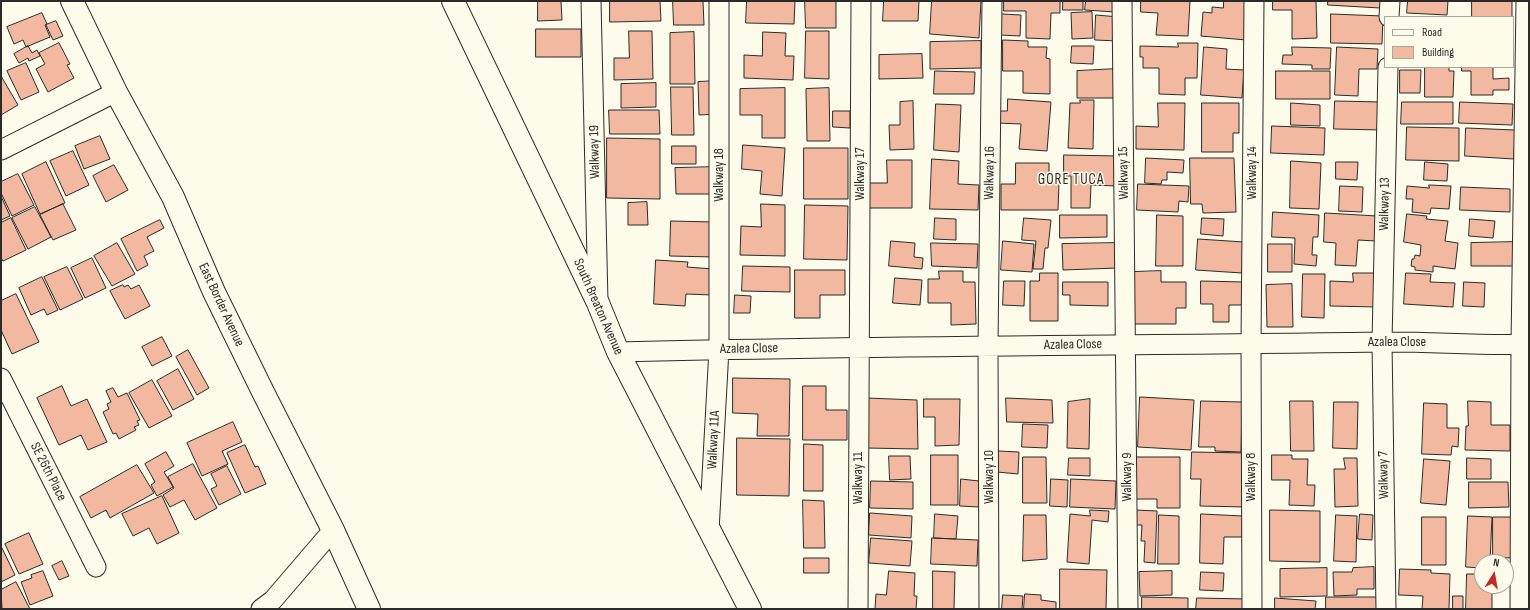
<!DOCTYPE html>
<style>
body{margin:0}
#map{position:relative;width:1530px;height:610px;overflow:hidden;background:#fdfbea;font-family:"Sofia Sans Condensed",sans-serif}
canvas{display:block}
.frame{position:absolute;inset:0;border:2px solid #2b2b2b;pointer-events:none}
.legend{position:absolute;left:1384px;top:16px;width:130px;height:52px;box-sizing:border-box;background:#fdfbea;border:1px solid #a9a89e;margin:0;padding:5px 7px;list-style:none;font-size:12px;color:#2b2b2b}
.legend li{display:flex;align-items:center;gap:8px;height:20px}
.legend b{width:20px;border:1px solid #a9a89e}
.north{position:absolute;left:1474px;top:554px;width:40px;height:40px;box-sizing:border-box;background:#fdfbea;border:1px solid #a9a89e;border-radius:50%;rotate:11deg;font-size:11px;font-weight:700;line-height:16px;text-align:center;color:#2b2b2b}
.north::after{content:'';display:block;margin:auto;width:14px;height:18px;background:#c62828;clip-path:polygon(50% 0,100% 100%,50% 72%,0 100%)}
</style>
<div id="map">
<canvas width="1530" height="610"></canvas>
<div class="frame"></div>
<ul class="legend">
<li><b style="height:5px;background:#fdfbea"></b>Road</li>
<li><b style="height:11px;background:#f2b8a0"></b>Building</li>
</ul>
<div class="north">N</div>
</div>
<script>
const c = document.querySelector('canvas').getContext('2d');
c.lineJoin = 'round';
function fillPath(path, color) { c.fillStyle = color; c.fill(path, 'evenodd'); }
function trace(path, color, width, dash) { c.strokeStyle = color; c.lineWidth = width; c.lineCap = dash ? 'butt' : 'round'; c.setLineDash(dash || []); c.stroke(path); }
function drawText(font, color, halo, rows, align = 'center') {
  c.font = font + ' "Sofia Sans Condensed",sans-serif'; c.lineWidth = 3; c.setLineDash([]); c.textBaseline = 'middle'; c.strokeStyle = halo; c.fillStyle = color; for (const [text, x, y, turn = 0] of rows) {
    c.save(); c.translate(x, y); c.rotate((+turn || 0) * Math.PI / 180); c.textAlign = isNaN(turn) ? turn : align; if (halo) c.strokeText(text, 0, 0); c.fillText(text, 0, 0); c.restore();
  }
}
const building = new Path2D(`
 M538,1h23l1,19 -24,1z
 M610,1h50l1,20 -51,1z
 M673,1h30l1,24h-30z
 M747,1h48l-1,23 -48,-1z
 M805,1h31v27h-30z
 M884,1h35l-1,20h-35z
 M932,1h49l-2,37 -49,-4z
 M1004,1h56v12h-9l-1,26 -24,-1v-27h-22z
 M1063,1h20v9h-20z
 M1086,1h29v11l-30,-2z
 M1141,1h49l-2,35 -32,-1 2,-22 -17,-1z
 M1224,1h26l-4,39 -45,-4 2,-24 9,1v-6l11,1z
 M1273,1h43l1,37 -25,1v-29h-19z
 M1328,1h53l-1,7 -52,-3z
 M1408,1h40l-1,14 -40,-2z
 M1472,1h40v16h-40z
 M1092,12l1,26 -21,1 -1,-26z
 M42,13l5,11 -2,1 5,12 -24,10 -3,-7 -9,4 -7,-17z
 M1002,14l19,1 -1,21 -20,-1z
 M1331,14l52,2 -1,28 -51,-1z
 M1096,15l23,2 -1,24 -23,-1z
 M56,21l7,15 -10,4 -7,-15z
 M536,29h45v28h-45z
 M629,31h23l1,48 -39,1v-22h15z
 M806,31h23v48l-24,-1z
 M694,32l1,52h-25v-51z
 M763,32l23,1 -1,23h9l-1,24 -49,-2v-23l18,1z
 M1003,40l25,1v6h19l-1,11 4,1v35l-27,-1v-22h-20z
 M981,41v27l-51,1v-27z
 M59,43l11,21 -3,1 7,13 -26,14 -12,-23 9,-5 -6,-11z
 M1178,43h20l-1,35h-12v17l-26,-1v-26h-16v-11h-3v-11l38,1z
 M28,46l4,7 5,-3 3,6 -11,5 -1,-3 -9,5 -5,-9z
 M1072,46h22l-1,18 -22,-1z
 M1204,47l23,2 -1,20 18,1 -2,28 -41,-3z
 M1292,47l39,1 -1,21h-18v-4l-30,-1 1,-9h9z
 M1337,47l41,2 -1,20h-18l-1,27 -23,-1z
 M922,54l1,24 -44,1v-24z
 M26,63l13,29 -18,8 -14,-29z
 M1425,67h24v4h5l-1,26h-28z
 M1462,67h31v12l16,-1v12h-16v5h-22v-24h-9z
 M1117,69l1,29h-41v-27z
 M1400,70h21l-1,23h-20z
 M935,71l40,1 -1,22h-40z
 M1276,71h54v28h-54z
 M1,76l17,29 -17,10z
 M716,81l1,33 -18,1 -1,-33z
 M656,83v24l-35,1v-24z
 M671,87h22l1,48h-22z
 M785,88v50h-23v-23h-22v-26z
 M829,88l1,53h-23l-1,-52z
 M1008,99l43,3 -4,49 -28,-2 2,-25 -24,-1 1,-12h9z
 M1080,100h14l-1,49 -25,-1 2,-45h10z
 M913,101l1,48 -24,1 -1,-25h11v-23z
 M1335,101l48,1v28l-49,-1z
 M1402,102h51v22h-52z
 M1460,102l53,2 -1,21 -53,-2z
 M1158,103h27l-1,47 -48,-1v-23l22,1z
 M1202,103h37v30h-6v19h-31z
 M1291,103l29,2v21l-29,-1z
 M936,104l25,1 -2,47 -25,-2z
 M609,110h50l1,24h-50z
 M833,111h17v17l-17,-1z
 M1272,126l53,2 -1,27 -53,-2z
 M1407,127l52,1v33l-53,-1z
 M1466,128l49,2 -1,29 -49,-3z
 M100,136l10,23 -26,10 -9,-23z
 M607,138l53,1v60l-53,-1z
 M743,145l42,3 -3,48 -22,-2 2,-23 -20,-2z
 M672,146h24v18h-24z
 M804,148h44v51h-44z
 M73,151l16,34 -23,11 -16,-35z
 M1064,155l54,1 -1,30 -26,-1 -1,23h-19v-32h-7z
 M1146,158l38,2 -1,13 -16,-1v8h-5l-1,4 -16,-1z
 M1190,158h44l2,54 -33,1 -1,-9h-11z
 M932,159l27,2 -1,23 21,1 -1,25 -48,-1z
 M887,160h25v48h-44v-25h19z
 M1291,161l30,2 -2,46 -29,-1z
 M46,162l19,41 -25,11 -18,-40z
 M1336,162h22l-1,18 -21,-1z
 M1425,162l23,2 -1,17 -23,-1z
 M1016,163h33v20h10l-1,27h-57v-26h14z
 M114,165l14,25 -22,12 -13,-26z
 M716,167l1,27h-41l-1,-26z
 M18,174l16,31 -22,11 -11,-23v-11z
 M1138,184l51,2 -1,16 -9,-1 -1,11 -41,-2z
 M1429,185l22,1 -2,23 -18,-1 -1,6 -18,-2 1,-13h-7l1,-13 22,2z
 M1340,186l23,1 -1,25 -23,-1z
 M1461,187l49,2v23l-50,-2z
 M1,196l9,20 -9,4z
 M647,202l1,23h-20v-22z
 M63,204l13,26 -23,10 -13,-25z
 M761,204l24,1v51l-45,-1 1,-29 20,1z
 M805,205l43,1 -1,54 -43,-1z
 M35,207l16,30 -23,12 -16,-31z
 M1273,212l46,3 -1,22h-5l-1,18h5l-1,11 -22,-2 1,-26 -23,-1z
 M1325,213l52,3 -1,25 -18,-1 -2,26 -21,-1 1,-22 -12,-1z
 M1407,214l20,2 -1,3 22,2 -3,20 13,2 -3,26 -22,-3v6l-18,-2v-3l-4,-1 1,-7h2l1,-4 5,1 1,-11 -17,-3z
 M1060,215h47v22l-47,1z
 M1157,215l26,1v50h-27z
 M11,218l15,32 -23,11 -2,-3v-35z
 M935,218l21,1v21l-22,-1z
 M1024,218l27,2 -3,28h-3l-2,21h-10l3,-28 -14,-1z
 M1202,218l22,1 -1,17 -22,-2z
 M1470,219l25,2 -2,17 -24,-2z
 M160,220l4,8 -17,9 7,14 -10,5 4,9 -11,6 -16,-32z
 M671,221l43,1v35l-44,-1z
 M1198,239l46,3 -2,31 -46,-3z
 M891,241l24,2 -1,14 9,1 -1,11 -33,-3z
 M1003,241l31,3 -2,28 -31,-2z
 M1514,242v24h-43v-23z
 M117,243l18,31 -23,12 -18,-30z
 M931,243l47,1 -1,24 -45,-2z
 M1116,243l1,25 -54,2 -1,-26z
 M1268,244h24v28h-24z
 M92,258l14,30 -21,10 -14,-30z
 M656,260l32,2 -1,5 26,2 -1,26 -26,-1 -1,12 -31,-2z
 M743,266l47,1v25l-48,-1z
 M67,267l16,32 -23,11 -16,-33z
 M795,270h50v25h-25v23h-25z
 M939,271h24v11h12l1,42 -25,1v-22h-23v-24h11z
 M1161,271v11h25v26h-10v16h-43v-52z
 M1040,273h18v48h-28v-40h9z
 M1353,273h25v34l-48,-1v-25l23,1z
 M1406,273l25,1 -1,8 25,1 -2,24 -49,-3z
 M1303,274h22l-1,44 -22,-1z
 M42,277l16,33 -11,5 -3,-6 -13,6 -12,-27z
 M895,278l27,2 -2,25 -27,-2z
 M1004,281h21l-1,25 -21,-1z
 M1201,281l43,1v23h-15v17h-16v-18h-12z
 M1063,282h45v24l-38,-1v-10h-7z
 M1464,282l21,1 -1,24 -21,-1z
 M1292,284l1,43h-26l-1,-42z
 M123,285l1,2 4,-2 3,4 8,-4 11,21 -25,13 -15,-28z
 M16,294l23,48 -27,12 -11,-24v-29z
 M735,295l16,1 -1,17h-16z
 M162,337l10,19 -20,10 -10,-19z
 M188,350l21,38 -12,7 -21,-38z
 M178,369l16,30 -21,11 -16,-29z
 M733,378l57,1 -1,57h-32l1,-22 -25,-1z
 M152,380l20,36 -23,12 -20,-35z
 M62,386l9,20 16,-7 20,43 -19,8 -7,-15 -22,10 -22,-47z
 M803,386h23v24h21v30h-44z
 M113,388l5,9 9,-4 13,27 -3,1 2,4 -5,2 2,3 -17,9 -3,-6 -3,1 -10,-22 6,-3 -2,-5 4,-2 -5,-11z
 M1140,397l54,3 -3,50 -53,-3z
 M867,398l50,2 1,49 -52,-1z
 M1006,398l46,2 1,23 -46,-1z
 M924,399h36l-1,46 -24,1v-29h-11z
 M1090,399l-1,50 -22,-1 1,-46z
 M1201,401l41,1 -1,50 -26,-1v-4h-16z
 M1290,401h23l1,50h-23z
 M1468,401l23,1v23h19v26l-45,-1 1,-24h2z
 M1334,402h24l-1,47 -24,-1z
 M1424,403l23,1v24h12l-1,19 -6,-1 -1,9 -29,-1z
 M233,422l9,20 -20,9 6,13 -26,12 -15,-33z
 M1023,424l25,1 -1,23 -25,-1z
 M737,438l53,1 -1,57 -52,-1z
 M804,444l19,1v46h-19z
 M245,445l10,22 3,-1 8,18 -21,9 -18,-40z
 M998,451l21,1 -1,22 -21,-2z
 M166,452l8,14 -10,6 9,15 -16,9 -6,-11 4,-3 -10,-18z
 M1192,452l56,1 -1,54 -47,-1 1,-27h-10z
 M931,455h27v50h-27z
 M1272,455h20v4h16l-1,26h8l-1,21 -25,-1 1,-25h-18z
 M889,456h21l1,23 -21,1z
 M1023,457h23l1,46h-24z
 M1135,457h45v51h-23v-9h-21z
 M1069,458h21v18l-22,-1z
 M1344,458h13l1,48 -23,1 -1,-38h11z
 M1467,458l24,1v20h-24z
 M1424,459l26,2 -4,44 -25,-2z
 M193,464l24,44 -22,12 -11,-20 -14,7 -7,-12 11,-7 -6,-11z
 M137,465l17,28 -44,25 -4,-8 -15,8 -11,-21z
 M227,466l14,28 -22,11 -8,-16 6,-3 -6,-12z
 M961,479l18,2v26l-19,-1z
 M1051,479l17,1 -1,27 -17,-1z
 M1071,479l45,2 -1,28 -45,-2z
 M871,481l42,1v27l-43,-1z
 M1469,482h39l1,25 -40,1z
 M162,496l17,37 -22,11 -8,-16 -16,8 -11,-22z
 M803,500l21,1 1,47h-21z
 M1090,510l19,1 -1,11 -16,-2 -3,44 -22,-2 3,-48 20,2z
 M1135,510l22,1 -2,52 -11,-1 1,-21h-4l1,-16h-8z
 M1270,510l50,1v51l-50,-1z
 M870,513l42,3 -1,22 -42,-3z
 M935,514l23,2 -2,23 -22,-1z
 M1201,514l42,2 -1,21h-18l-1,27 -23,-1z
 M1360,514l13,1 -1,25 -14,-1z
 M1024,515h22l1,44 -24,2z
 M1159,515l20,1v48h-21z
 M1336,515l21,1 -1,46 -22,-1z
 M1468,516l24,1 -2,45h-8v6l-16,-1z
 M1422,517h24v48h-24z
 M1493,517h18v41l-18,-1z
 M29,533l14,31 -24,10 -14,-30z
 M871,538l41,3 -2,25 -41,-3z
 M932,538l46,2 -1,26 -46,-2z
 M1,546l14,29 -14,7z
 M804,558h25v15h-25z
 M62,561l7,15 -10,4 -7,-14z
 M1374,567v22h-17v6l-23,1 -1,-24h19l1,-4z
 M1327,568v28l-47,1v-28z
 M1060,569l47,1 -1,39h-46z
 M1400,569l31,1v3l19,1 -1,35h-27l1,-13 -24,-1z
 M43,571l10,25 -23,9 -9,-23 11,-4 -1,-3z
 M889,571l26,2 -1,23h3l-1,13h-41l1,-15 10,1z
 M933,571l22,1 -1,37h-21z
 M1172,571v24l-32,1 -1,-24z
 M1201,572l23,1 -1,18 -23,-1z
 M1467,574h15v12h10v23h-26z
 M16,582l14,27h-28l-1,-19z
 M1025,594l16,1v5l15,2v7h-32z
 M1003,595l20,1 -1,13h-20z
 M1453,596h10v13h-10z
 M1142,597l46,1v11h-46z
 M1326,597h54v12h-54z
 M1197,598l51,1v10h-52z
 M1275,598l41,3 -1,8h-40z`);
fillPath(building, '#f2b8a0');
trace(building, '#2b2b2b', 1);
const street = new Path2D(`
 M591,1l7,301
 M1122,1l6,608
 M1389,17l1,-16
 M1,150l115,-58
 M618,352c253,-7 507,-6 760,-10 50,-1 101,4 151,2
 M1,378l95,189
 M709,531l10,-182v-348
 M261,609l12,-9 60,-70
 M858,609l3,-608
 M989,609l-1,-263 4,-345
 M1252,609l-1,-265 3,-343
 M1386,609l-4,-267 6,-275
 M1520,609l1,-265 5,-343`);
const secondary = new Path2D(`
 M72,1l44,91 57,105 41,95 49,100 70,138 36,79
 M453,1l145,302 20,49 132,257`);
trace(street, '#2b2b2b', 21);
trace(secondary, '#2b2b2b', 24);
trace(street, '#fdfbea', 19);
trace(secondary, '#fdfbea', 22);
drawText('14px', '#2b2b2b', '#fdfbea', [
 ["Walkway 19",595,152,-91],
 ["Walkway 16",990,173,-89],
 ["Walkway 15",1124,173,-91],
 ["Walkway 14",1252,173,-90],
 ["Walkway 17",860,174,-90],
 ["Walkway 18",719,175,-90],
 ["Walkway 13",1385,204,-89],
 ["East Border Avenue",221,305,65],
 ["South Breaton Avenue",598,307,66],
 ["Azalea Close",1397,342],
 ["Azalea Close",1073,345,-1],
 ["Azalea Close",749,349,-1],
 ["Walkway 11A",714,440,-87],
 ["SE 26th Place",48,472,63],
 ["Walkway 7",1384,475,-91],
 ["Walkway 10",989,477,-90],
 ["Walkway 9",1127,477,-90],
 ["Walkway 8",1251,477,-90],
 ["Walkway 11",858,478,-90]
]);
c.letterSpacing = '1px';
drawText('15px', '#2b2b2b', '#fdfbea', [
 ["GORE TUCA",1071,180]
]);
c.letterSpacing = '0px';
</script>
